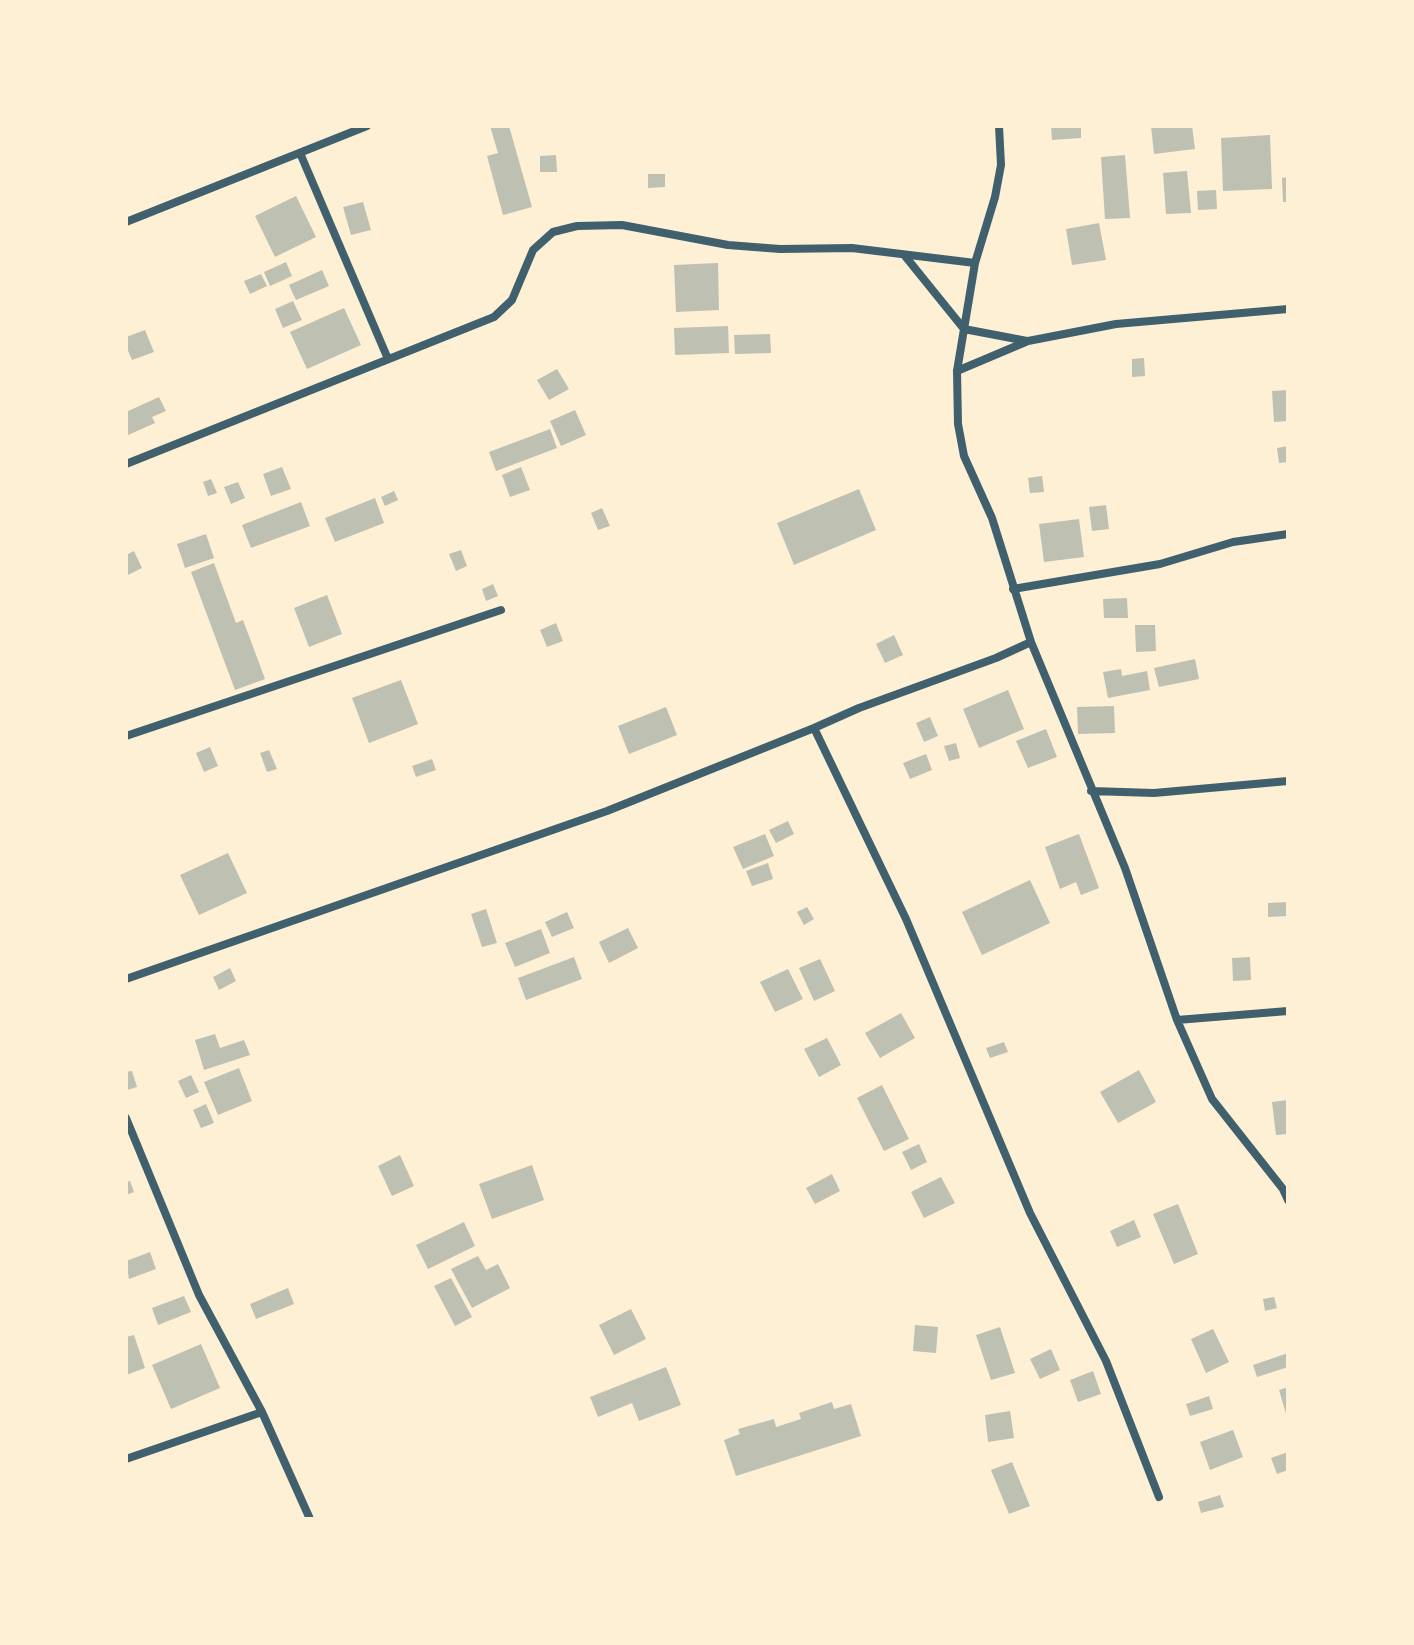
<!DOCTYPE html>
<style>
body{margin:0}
#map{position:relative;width:1414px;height:1645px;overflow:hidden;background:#fdf0d5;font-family:"Sofia Sans Condensed",sans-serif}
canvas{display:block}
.frame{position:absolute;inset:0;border:128px solid #fdf0d5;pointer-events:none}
</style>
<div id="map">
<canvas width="1414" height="1645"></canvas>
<div class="frame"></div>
</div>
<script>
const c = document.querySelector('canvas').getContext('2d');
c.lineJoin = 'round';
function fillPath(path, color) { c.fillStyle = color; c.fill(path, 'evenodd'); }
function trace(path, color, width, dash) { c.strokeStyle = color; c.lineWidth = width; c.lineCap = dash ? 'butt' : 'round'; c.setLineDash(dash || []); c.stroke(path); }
fillPath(new Path2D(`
 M490,126h19l23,81 -29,8 -16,-59 11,-3z
 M1051,126h30v12l-29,2z
 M1151,126h41l3,23 -41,5z
 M1270,135l2,54 -49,2 -2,-53z
 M556,155l1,17h-17v-16z
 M1125,155l5,63 -25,1 -4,-62z
 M1187,171l4,42 -25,1 -3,-41z
 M648,174h17v13l-17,1z
 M1288,177v25h-5l-1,-24z
 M1216,190l1,19 -19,1 -1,-19z
 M296,196l20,41 -41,20 -20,-41z
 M363,202l8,28 -20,5 -8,-28z
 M1099,223l7,37 -34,5 -6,-36z
 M286,262l6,14 -22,10 -6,-14z
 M718,263l1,47 -43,2 -2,-47z
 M322,270l7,16 -33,14 -7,-15z
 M261,274l6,12 -17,8 -6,-13z
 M293,301l9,19 -19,8 -8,-19z
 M344,308l17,37 -54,24 -17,-37z
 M728,326l1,27 -54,2 -1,-27z
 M145,330l9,22 -22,8 -6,-14v-9z
 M770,334l1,19 -36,1 -1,-19z
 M1144,358l1,18 -13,1v-18z
 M557,369l12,20 -20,11 -12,-20z
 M1288,390v31l-14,1 -2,-31z
 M159,397l7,14 -14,6 3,6 -29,13v-24z
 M575,410l11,25 -25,11 -11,-25z
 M550,429l7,19 -61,23 -7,-19z
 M1288,446v16l-9,1 -2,-15z
 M282,467l9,22 -20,7 -8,-22z
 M521,467l9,23 -20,7 -8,-22z
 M1042,476l2,16 -14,1 -2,-15z
 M211,479l6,14 -9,3 -5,-14z
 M238,482l7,16 -14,6 -7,-17z
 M859,489l17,41 -82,35 -17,-42z
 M394,491l4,9 -13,6 -4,-9z
 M375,498l9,25 -49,19 -10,-24z
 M301,502l9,24 -59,22 -9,-23z
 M1106,505l3,24 -17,2 -3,-24z
 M602,508l8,18 -12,4 -7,-17z
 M1079,519l5,38 -40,5 -5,-38z
 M206,534l8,24 -29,10 -8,-24z
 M461,550l6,16 -11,5 -7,-17z
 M134,551l8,17 -16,8v-21z
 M214,563l22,60 7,-3 22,59 -30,11 -44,-118z
 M493,584l5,12 -12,5 -4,-12z
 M327,595l15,39 -33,13 -15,-39z
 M1127,598l1,20h-24l-1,-19z
 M556,623l7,18 -16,6 -7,-17z
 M1135,625h20l1,26 -20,1z
 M894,635l9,20 -18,8 -9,-19z
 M1195,659l4,20 -40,8 -5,-19z
 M1121,669l1,7 25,-5 3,19 -42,8 -5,-26z
 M401,680l17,44 -49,19 -17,-45z
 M1008,690l16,39 -45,19 -16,-39z
 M1114,706l1,27 -37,1 -1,-27z
 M666,707l11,28 -48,19 -11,-28z
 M930,717l8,19 -14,6 -8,-19z
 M1046,729l11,28 -29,11 -12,-27z
 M956,743l4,15 -11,3 -5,-15z
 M210,747l8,19 -14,6 -8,-19z
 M269,750l8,19 -10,3 -7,-19z
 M926,754l6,16 -22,9 -7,-16z
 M432,759l4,11 -20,7 -4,-11z
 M788,821l6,13 -18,9 -7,-13z
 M765,834l9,22 -31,13 -10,-22z
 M1079,834l20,54 -18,7 -5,-13 -16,7 -15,-42z
 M228,853l19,40 -48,22 -19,-40z
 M768,863l5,16 -21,7 -6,-15z
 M1030,880l20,43 -68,32 -20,-43z
 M1288,902v14l-20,1v-14z
 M807,907l7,12 -10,6 -7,-13z
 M486,909l11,34 -15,4 -11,-33z
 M567,912l7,16 -22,9 -7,-15z
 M628,928l10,20 -29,15 -10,-21z
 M541,929l9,24 -35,14 -10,-24z
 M574,957l8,22 -56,21 -8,-22z
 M1250,957l1,23 -18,1 -1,-23z
 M820,959l15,32 -21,10 -15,-33z
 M230,968l6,13 -17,9 -6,-13z
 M788,969l15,30 -28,13 -15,-30z
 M901,1013l14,25 -35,20 -15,-25z
 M215,1034l5,14 24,-8 6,15 -46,15 -9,-30z
 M827,1038l14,27 -22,12 -15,-28z
 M1004,1042l4,10 -18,6 -4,-10z
 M239,1068l13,33 -34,14 -14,-33z
 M1139,1070l17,32 -38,21 -18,-31z
 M132,1071l5,16 -10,3 -1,-18z
 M191,1075l8,17 -13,6 -8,-17z
 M882,1085l27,54 -25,12 -27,-53z
 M1288,1100v34l-12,1 -4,-33z
 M206,1104l8,19 -13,5 -8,-18z
 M919,1144l8,18 -16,8 -9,-18z
 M400,1155l14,31 -22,10 -14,-30z
 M532,1165l12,35 -52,19 -13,-35z
 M832,1174l8,17 -25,13 -9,-16z
 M941,1177l14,26 -31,15 -13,-26z
 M130,1181l4,11 -8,3v-13z
 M1178,1204l20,50 -24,10 -21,-50z
 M1134,1220l7,17 -24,10 -7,-16z
 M464,1222l11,24 -47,23 -12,-24z
 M150,1252l6,17 -27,10 -3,-18z
 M478,1256l8,14 12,-6 12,24 -38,20 -21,-39z
 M451,1278l21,39 -17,9 -21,-40z
 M288,1288l6,16 -38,15 -6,-15z
 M184,1296l7,16 -33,13 -6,-17z
 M1274,1297l3,11 -12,3 -2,-12z
 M631,1309l15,30 -32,16 -15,-30z
 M915,1325l23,2 -2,26 -23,-2z
 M1000,1327l15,46 -24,7 -15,-45z
 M1213,1329l16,33 -23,11 -15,-34z
 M134,1335l11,33 -19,7v-38z
 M201,1344l19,44 -49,21 -19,-44z
 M1051,1349l9,21 -20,9 -10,-20z
 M1288,1353v14l-31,10 -4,-12z
 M666,1367l15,38 -42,16 -7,-18 -34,14 -8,-20z
 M1093,1371l8,23 -23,8 -8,-22z
 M1288,1387v30h-1l-8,-27z
 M1209,1396l4,13 -23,7 -4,-12z
 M832,1402l2,7 17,-5 10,32 -125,40 -12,-36 16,-6 -2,-5 36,-10 2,8 25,-8 -2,-6z
 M1010,1411l4,27 -26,4 -3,-27z
 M1233,1430l10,27 -33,13 -10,-28z
 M1288,1452v18l-11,4 -6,-16z
 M1012,1462l18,44 -21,8 -18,-44z
 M1220,1495l4,12 -23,6 -3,-11z`), '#bec0b2');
trace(new Path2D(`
 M300,153l88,206
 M126,222l241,-96
 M905,256l59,73 63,12
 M957,371l71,-30 88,-17 172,-15
 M126,464l368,-147 18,-17 21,-50 20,-18 24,-6 45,-1 106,20 52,4 72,-1 123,15
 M1013,589l147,-25 73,-22 55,-8
 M1031,642l94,226 52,152
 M814,728l92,191 124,294 76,148 53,136
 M126,736l375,-126
 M1091,791l63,2 134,-12
 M126,979l481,-168 207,-83 45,-20 137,-50 35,-16 -39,-124 -28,-62 -6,-32 -1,-53 18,-108 20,-66 6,-32 -2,-39
 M1288,1011l-111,9 35,79 71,90 5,11
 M126,1118l73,177 63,117 48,107
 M126,1459l136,-47`), '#3f606c', 8);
</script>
